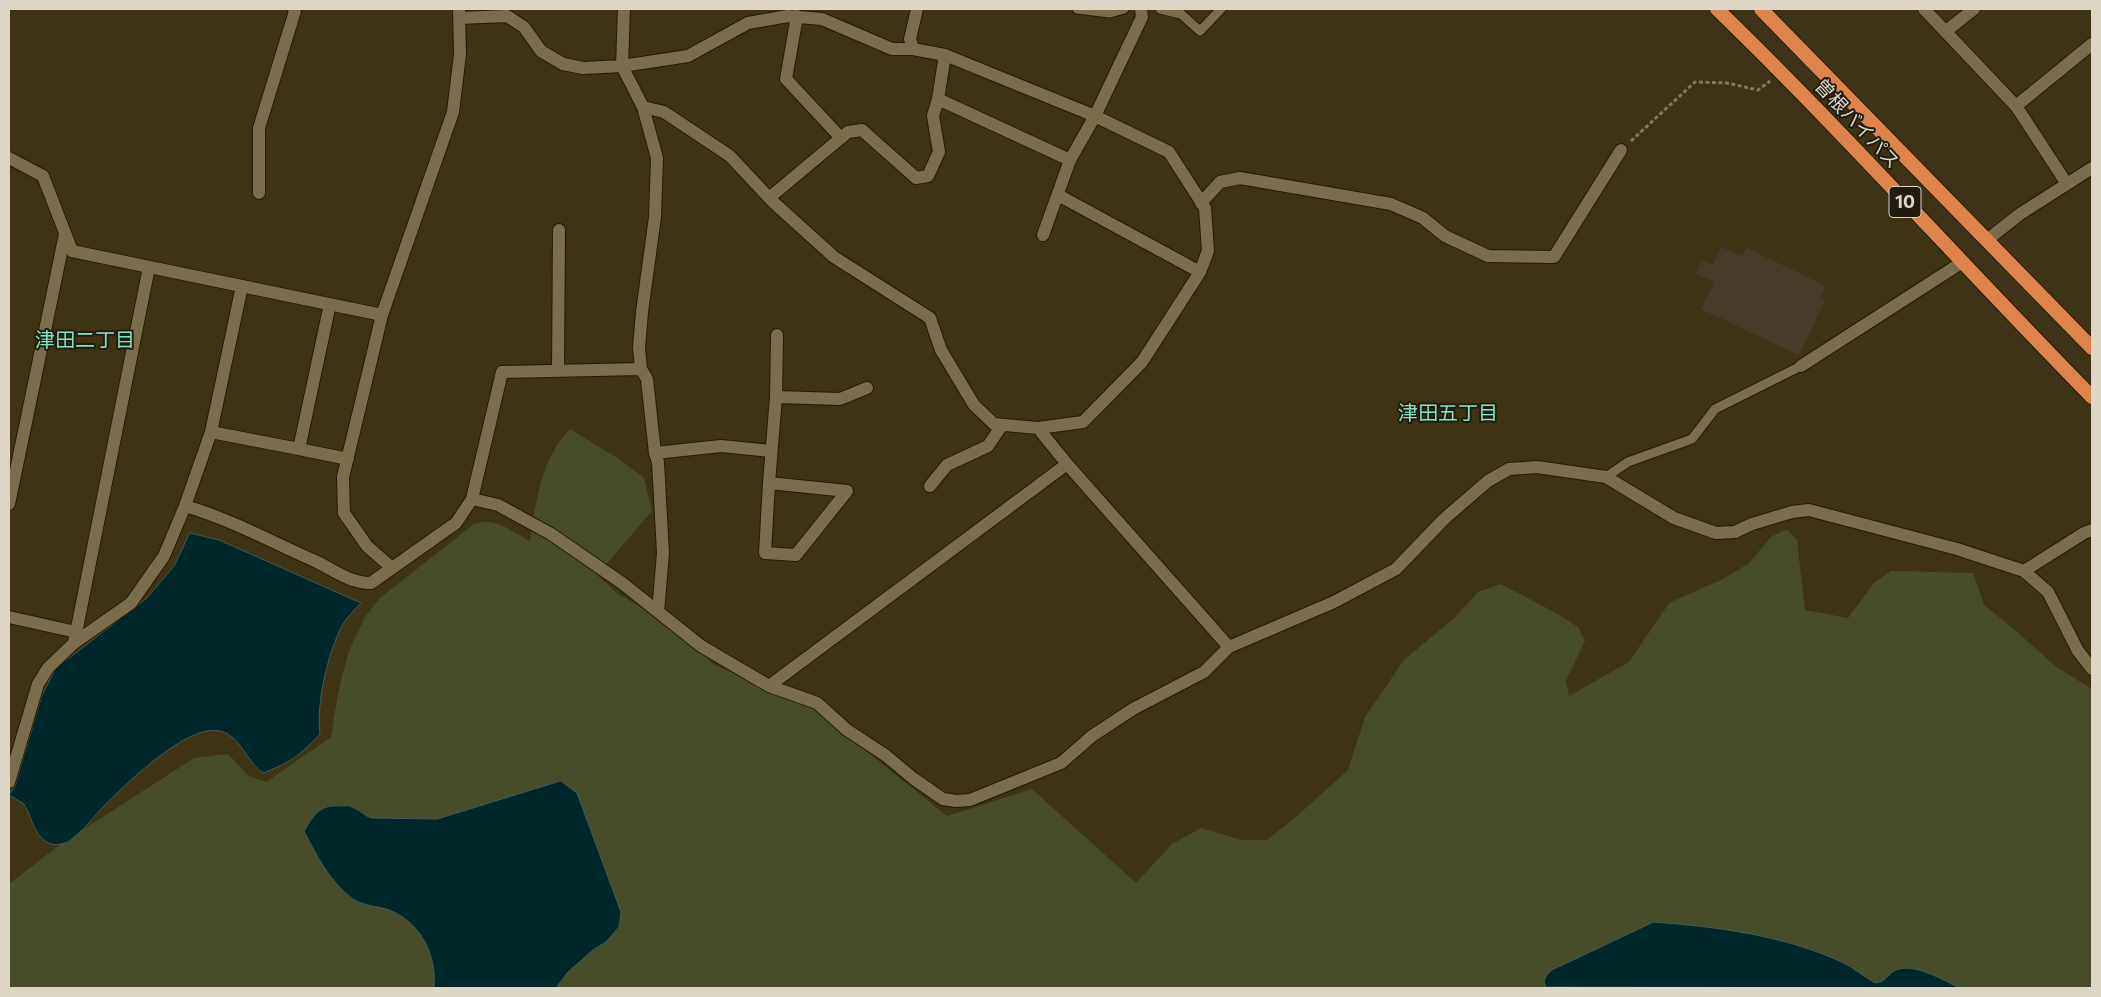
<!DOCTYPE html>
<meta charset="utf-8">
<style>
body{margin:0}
#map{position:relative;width:2101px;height:997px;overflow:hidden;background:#3f3316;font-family:Commissioner,sans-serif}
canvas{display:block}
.frame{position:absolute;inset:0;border:10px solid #ddd6c6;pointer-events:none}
</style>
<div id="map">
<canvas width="2101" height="997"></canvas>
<div class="frame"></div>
</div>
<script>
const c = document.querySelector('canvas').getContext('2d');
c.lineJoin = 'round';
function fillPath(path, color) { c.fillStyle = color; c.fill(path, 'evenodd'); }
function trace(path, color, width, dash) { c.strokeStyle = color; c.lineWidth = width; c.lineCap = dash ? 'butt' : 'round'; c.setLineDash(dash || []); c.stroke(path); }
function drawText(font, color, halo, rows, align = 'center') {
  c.font = font + ' Commissioner,"Noto Sans JP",sans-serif'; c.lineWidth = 4; c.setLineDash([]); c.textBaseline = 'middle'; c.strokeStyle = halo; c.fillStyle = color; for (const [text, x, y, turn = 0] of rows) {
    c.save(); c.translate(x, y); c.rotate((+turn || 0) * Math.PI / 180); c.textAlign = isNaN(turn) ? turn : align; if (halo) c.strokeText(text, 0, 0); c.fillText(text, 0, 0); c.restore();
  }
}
fillPath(new Path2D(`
 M1721,247l21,9 5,-8 79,38 -6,12 5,2 -26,55 -98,-46 13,-27 -18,-8 6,-14 11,5z`), '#463a2b');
fillPath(new Path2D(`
 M570,429l49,30 25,19 8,33 -55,64 20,18 42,25 34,23 20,23 101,45 133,107 85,-27 104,94 36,-39 29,-16 40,12h26l30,-24 51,-46 17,-53 39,-57 49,-41 25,-27 23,-8 55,29 22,14 7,14 -19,39 3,16 60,-34 40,-59 52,-23 27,-16 23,-27 16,-8 10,11 8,70 43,8 26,-35 17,-12 82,2 11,32 31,25 40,36 37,23v299h-2083v-104l52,-40 133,-86 34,-4 21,22 17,6 65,-45 7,-44 10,-40 17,-36 15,-19 94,-74c22,-8 37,8 56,17 6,-39 11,-83 40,-112z`), '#474c2b');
const water = new Path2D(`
 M190,533l29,7 142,63c-6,6 -13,13 -18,21 -15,28 -27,79 -23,110 -18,20 -32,30 -57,39 -18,-13 -21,-36 -43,-42 -32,-8 -94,53 -116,75 -10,10 -19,23 -32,33 -5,4 -14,7 -21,5 -17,-6 -19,-27 -27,-40l-15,-9 6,-9 27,-91 14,-27 91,-70 27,-32z
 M561,781l16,12 44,119 -2,15 -13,15 -13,8 -26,23 -11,15h-122c3,-32 -13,-66 -45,-78 -11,-4 -26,-4 -36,-11 -24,-18 -36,-43 -49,-68 10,-16 16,-27 36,-25 3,0 9,-1 12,1 7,2 12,9 20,11l65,1z
 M1654,922c64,5 128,13 188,40 12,6 21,14 33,21 11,-1 11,-7 19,-12 17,-10 50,9 65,17l-413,-1 -2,-5 2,-6 6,-6z`);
fillPath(water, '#00282a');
trace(water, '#425c59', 1);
const service = new Path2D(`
 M1077,9l33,4 14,-4
 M1160,9l21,5 19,17 21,-22
 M1606,477l22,-15 64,-23 23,-30 86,-43`);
const minor = new Path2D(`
 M1924,9l92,97 51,78
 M797,16l-11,63 55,59
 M460,18l47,-2 17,11 17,24 22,13 20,4 39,-2 66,-10 60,-33 40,-7 34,3 70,30h21l32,6 150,61 74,36 36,56 3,43 -8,21 -58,90 -59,60 -45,6 -44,-4 -20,-19 -33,-55 -11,-32 -96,-61 -62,-56 -42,-45 -66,-44 -21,-5
 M1946,31l28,-22
 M913,49l-3,-10 7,-30
 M938,99l132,61 25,-44 47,-99 -1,-8
 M2016,106l76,-62
 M9,158l34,18 29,75 310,64
 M259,193v-65l36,-117 -1,-2
 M1058,195l142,77
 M769,198l79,-66 14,-2 54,48 12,-2 11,-24 -6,-36 5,-17 7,-44
 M1201,203l19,-21 20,-4 151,26 32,14 22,18 43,20 66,1 67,-107
 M1043,235l27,-75
 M1987,240l33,-26 72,-46
 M242,286l-31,146 88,17 31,-145
 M1801,366l160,-103
 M641,369l6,10 8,74 66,-7 50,5
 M558,371l1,-141
 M776,397l64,2 27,-11
 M1038,428l29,36 162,183
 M299,449l49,10
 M655,453l3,9 5,91 -5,59
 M769,483l-4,70 31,2 51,-64 -78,-8 7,-86 1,-62
 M930,486l17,-21 41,-19 14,-21
 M472,499l26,6 53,29 71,49 79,63 68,40 48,17 30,27 38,25 29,24 29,20 13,2 14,-1 91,-37 31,-27 41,-27 71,-37 25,-25 105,-45 62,-33 48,-50 44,-38 21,-12 28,-2 69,10 68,41 42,15 19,-1 17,-8 40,-12 17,-2 148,39 67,22 24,21 30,59 14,18
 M9,504l56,-270
 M185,506l26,-74
 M392,568l-25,-22 -23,-33 -1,-36 39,-162 71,-203 7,-58 -1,-45
 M2024,571l60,-38 8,-3
 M9,617l67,15
 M74,643l75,-376
 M769,686l298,-222
 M9,782l29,-98 10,-16 26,-25 57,-40 33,-47 21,-50c45,13 87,36 130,55 19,9 34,22 56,22l85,-60 16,-24 30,-127 139,-3 -2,-21 3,-36 13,-95 2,-59 -14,-51 -21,-41 2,-57`);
const trunk = new Path2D(`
 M1717,9c129,125 249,260 375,388
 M1761,9l331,339`);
trace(service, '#251b00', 11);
trace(minor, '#251b00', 14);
trace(trunk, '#251b00', 16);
trace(new Path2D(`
 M1631,141l64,-59 32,1 31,7 12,-9`), '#827861', 3, [4, 2.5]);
trace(service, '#796d4e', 9);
trace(minor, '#796d4e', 12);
trace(trunk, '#dd844d', 14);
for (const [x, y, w] of [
 [1905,202,32]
]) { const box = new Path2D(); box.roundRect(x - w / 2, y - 15.5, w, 31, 4); c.fillStyle = '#211c0f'; c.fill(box); trace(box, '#ddd6c6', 1); }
drawText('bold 18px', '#ddd6c6', null, [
 ["10",1905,202]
]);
drawText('19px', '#ddd6c6', '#211c0f', [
 ["曽根バイパス",1857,124,47]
]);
drawText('20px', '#85e2c4', '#211c0f', [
 ["津田二丁目",85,340],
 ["津田五丁目",1448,413]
]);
</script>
